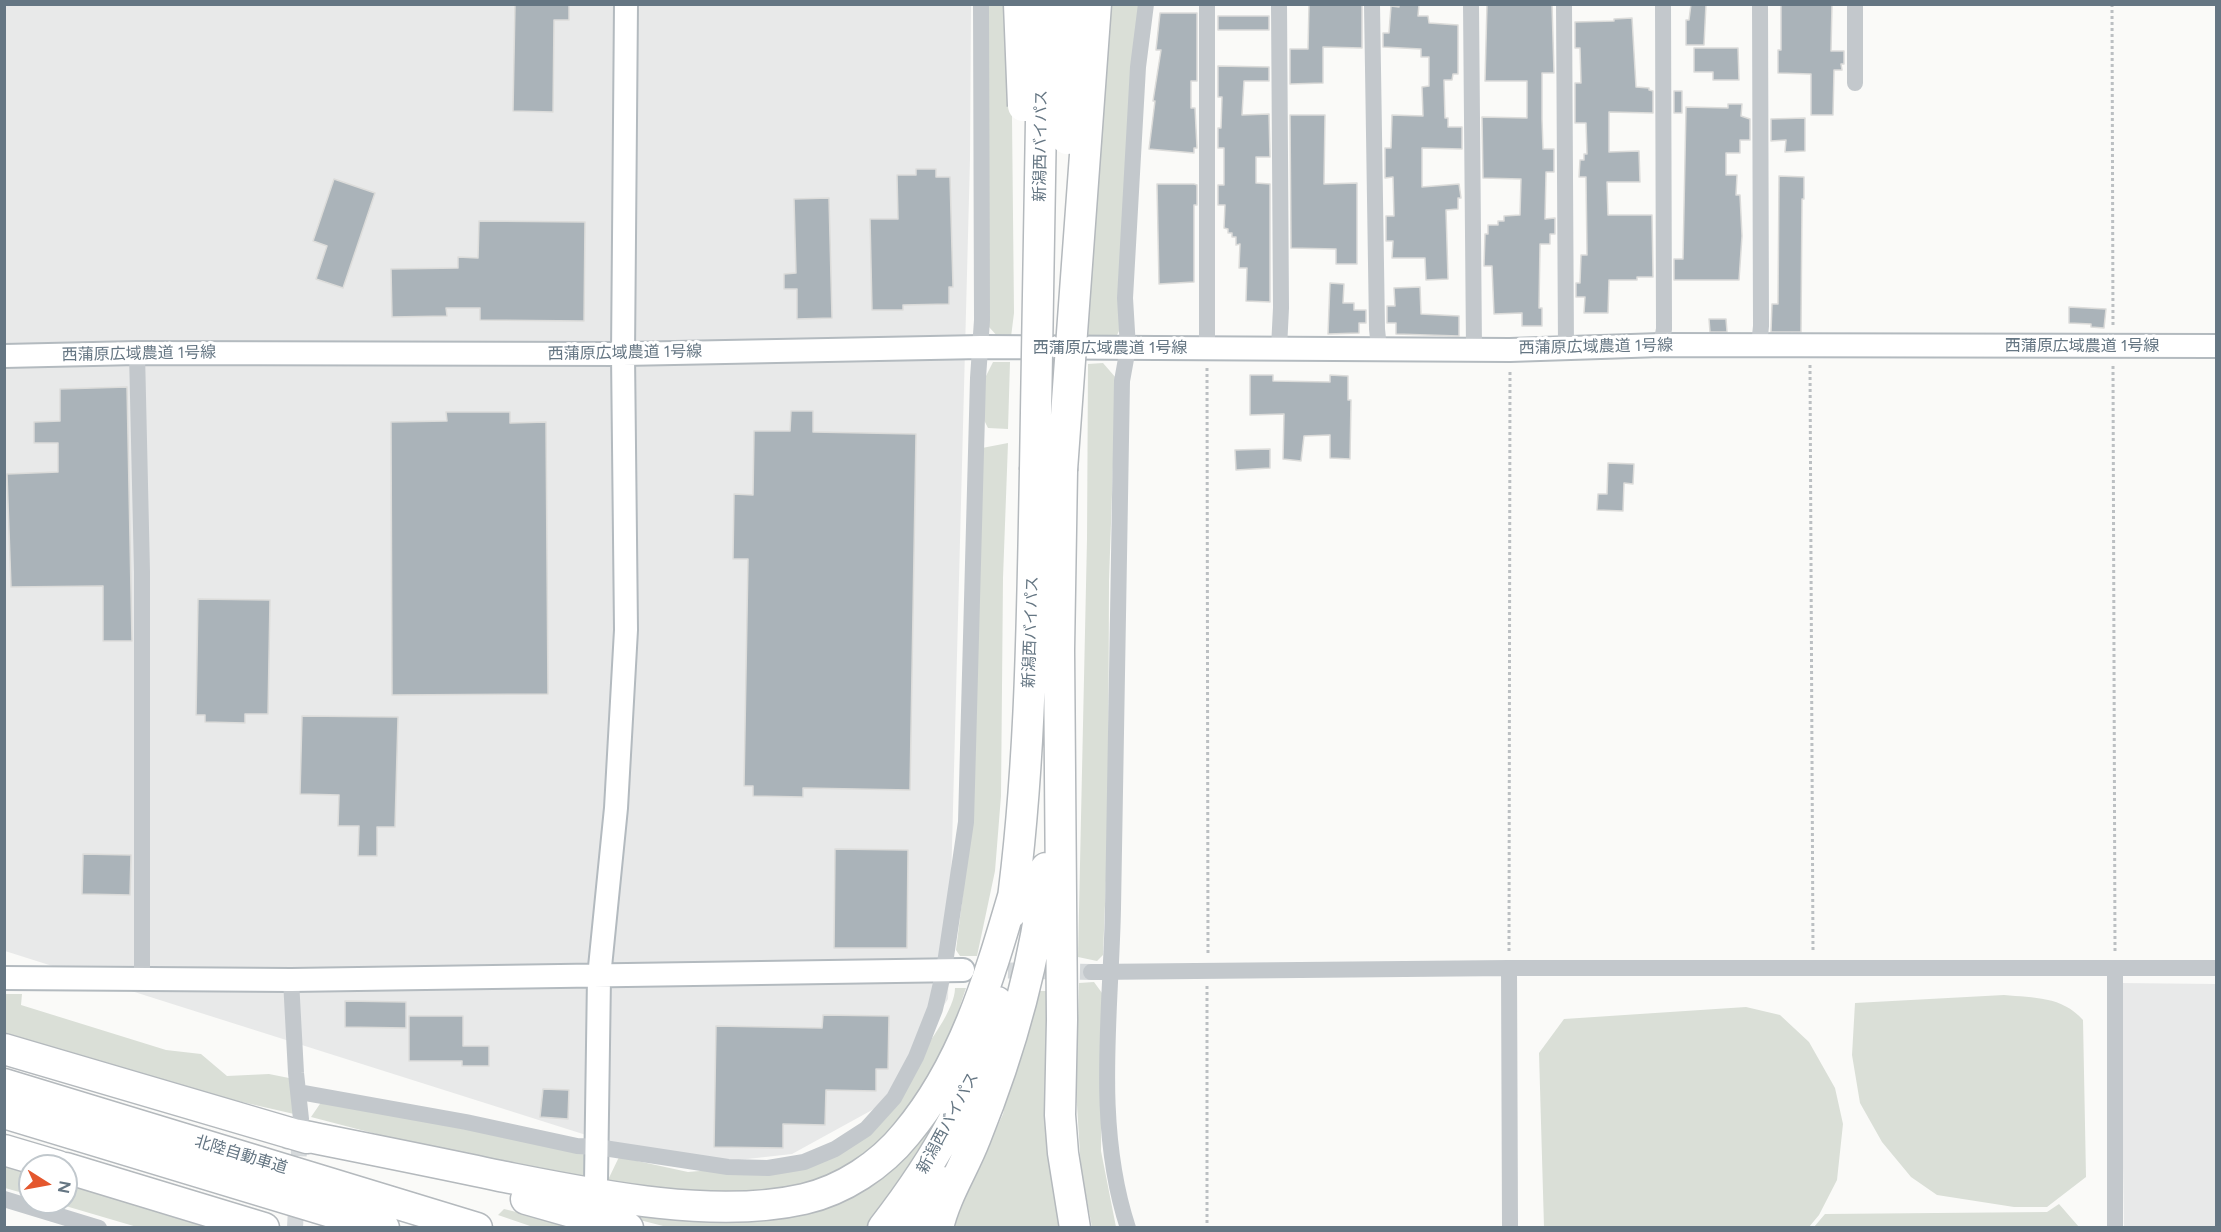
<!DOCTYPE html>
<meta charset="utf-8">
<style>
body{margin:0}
#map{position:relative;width:2221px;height:1232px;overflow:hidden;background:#fafaf8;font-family:Figtree,sans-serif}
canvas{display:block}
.frame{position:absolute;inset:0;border:6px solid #657683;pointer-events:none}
.north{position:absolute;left:18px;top:1154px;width:60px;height:60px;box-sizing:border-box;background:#fff;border:2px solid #c1c8cd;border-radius:50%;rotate:101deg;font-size:16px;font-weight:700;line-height:24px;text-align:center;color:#657683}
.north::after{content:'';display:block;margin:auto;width:21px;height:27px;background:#e4572e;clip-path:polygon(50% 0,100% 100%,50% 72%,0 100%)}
</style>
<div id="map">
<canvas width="2221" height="1232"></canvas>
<div class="frame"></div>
<div class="north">N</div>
</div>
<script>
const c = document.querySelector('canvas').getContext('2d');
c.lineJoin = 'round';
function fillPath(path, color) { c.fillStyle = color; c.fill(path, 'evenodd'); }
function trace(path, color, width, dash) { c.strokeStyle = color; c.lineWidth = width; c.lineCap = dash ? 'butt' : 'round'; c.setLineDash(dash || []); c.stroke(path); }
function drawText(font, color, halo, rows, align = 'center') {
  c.font = font + ' Figtree,"Noto Sans JP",sans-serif'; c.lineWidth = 6; c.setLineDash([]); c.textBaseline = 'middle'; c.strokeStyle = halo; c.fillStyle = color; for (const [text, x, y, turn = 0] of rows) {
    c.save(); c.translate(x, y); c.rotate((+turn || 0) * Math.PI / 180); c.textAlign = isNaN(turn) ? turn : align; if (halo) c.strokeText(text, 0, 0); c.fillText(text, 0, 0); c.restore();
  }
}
fillPath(new Path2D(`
 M5,5h966l-1,154 -22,840 -65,105 -91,50 -108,12 -679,-215z
 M2120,983l96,1v243h-92z`), '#e8e9e9');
fillPath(new Path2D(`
 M987,5h23l1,16 3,292 -3,24 -12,1 -10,-11z
 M1104,5h36l-19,322 -5,10h-28l7,-211z
 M993,362h17l-2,67 -20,-1 -5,-10 1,-38z
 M1103,363l13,15 -7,203 -1,249 -5,125 -6,6 -19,-4 9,-418 1,-175z
 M1008,443l-5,135 -2,218 -6,75 -18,85h-17l-4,-6 15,-122 11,-380z
 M1094,982l8,11 -1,158 15,76h-24l-11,-57 -5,-81 3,-106z
 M955,988h11l-23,69 -57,86 -54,39 -107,13 -118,-13 12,-25 69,15 141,-12c29,-33 126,-132 126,-172z
 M1030,991h16l3,169 11,67 -105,1 3,-16 45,-98z
 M4,994h18l-1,11 145,45 35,4 26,22 42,-2 25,5v35l-156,-36 -133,-41z
 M2004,995c30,3 58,1 79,25l3,157 -39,30h-33l-77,-12 -26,-18 -29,-35 -22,-39 -8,-48 3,-52z
 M1746,1007l34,8 29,27 26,46 8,36 -6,56 -18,35 -10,12h-265l-5,-174 25,-34z
 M324,1098l259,53 7,30 -129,-25 -150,-39z
 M948,1104l-38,66 -44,57 -195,1 -47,-12 9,-8 179,1z
 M4,1162l26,8v25l-25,-7z
 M66,1181l156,46h-85l-85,-25h14z
 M2059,1204l20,23h-265l11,-13 222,-2z
 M504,1209l74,18h-45l-35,-12z`), '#dadfd7');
const building = new Path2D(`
 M515,4h54v16h-15l-1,92 -40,-1z
 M1309,4h53v44l-39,-1v36l-33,1v-35h18z
 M1399,4h20l-1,12h10l1,7 29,2v49h-5l-1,6h-8l1,38h3v9h14v22l-40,-1v39l37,-3 2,14h-3v11l-12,1 2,69 -22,1 -1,-22h-33l1,-17h-7v-25h8l-1,-39 -8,1v-30h6l1,-33 31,1 -1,-29 7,-1v-29h-8v-8l-38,-2v-14h6l2,-27 8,1z
 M1487,4h65l2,69h-12v46l1,30h11v23h-8l-1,47 10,-1v16h-5v10h-10l-1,64h3v18h-20v-13l-28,1 -2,-48h-8l1,-32h3v-9h10v-4h6v-5l16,-1 1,-36 -38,-1 -1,-61 45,1v-37h-42z
 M1691,4h15l-2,41h-18v-25h3z
 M1781,4h51l-1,47h13v13h-3l1,6h-8l-1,45h-22v-41l-33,-1v-23h3z
 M1160,13h37v68h-6v27h4l2,40h-3v5l-45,-4 6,-48h-2l8,-51h-5z
 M1218,16h51v14h-51z
 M1632,18l4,69 13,1v2l4,1v22l-44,-1v40l30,-1 1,31h-33l1,33h44l1,62h-16v3h-28l-1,33h-24l1,-16h-9v-14h4l1,-28h6l-1,-78h-7l1,-17h4v-6h3l-1,-31h-11v-40h6l-1,-35h-5v-26l39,-1v-2z
 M1694,48h44l1,32h-26v-8h-19z
 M1218,66l51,1v14h-25l-2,34 27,-1 1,43h-14v26l14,1v118l-24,-1 1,-33h-8l1,-24 -4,1v-8h-4v-4h-4v-4l-4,-1 1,-23h-7v-20h6v-37h-6v-20h3l1,-31h-4z
 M1674,91h8v22h-8z
 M1728,104h14l-1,12 9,3v21h-10v13h-14v22h11l-1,20h4l2,41 -3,44h-65v-21h9l3,-152 42,1z
 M1290,115h35l-1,69 33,-1v81h-21v-15l-45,-1z
 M1805,118v33l-20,1 1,-12 -15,1v-22z
 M916,169h20v8h14l3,110h-4v17l-46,1v5h-31l-2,-91h28l-1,-44h19z
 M1779,176l25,1v22h-2l-1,133h-30l1,-28h6z
 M334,179l41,14 -32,95 -27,-9 11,-33 -14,-5z
 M1157,184h37l3,1v20h-3v77l-35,2z
 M829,198l3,120 -35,1v-30h-13v-15l12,-1 -2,-74z
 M479,221l106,1 -1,99 -104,-1v-12h-34l1,8 -55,1 -1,-48 67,-1v-11l20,1z
 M1330,283l14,1 -1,19h11v7h12v13h-7v10l-31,1z
 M1420,287l1,27 38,2v20l-63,-2v-11h-9v-17h8l-1,-18z
 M2069,307l37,2 -2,19 -13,-1v-3l-22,-1z
 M1709,319h17l1,13h-17z
 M1250,375h23v6l57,1v-7l18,1v24h3l-1,59 -20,-1v-23l-26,1 -3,25 -18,-2 1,-45 -34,1z
 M127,387l5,254h-29v-55l-92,1 -4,-113 51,-2v-29h-24v-21l26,-1v-32z
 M791,411h22v21l103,2 -6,356 -107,-2v9l-50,-1v-10h-9l4,-227h-15l1,-65 19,1 1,-64h36z
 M446,412h64v11l36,-1 2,272 -156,1 -1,-273 56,-1z
 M1270,449v19l-34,2 -1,-20z
 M1608,463l26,1 -1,20 -9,-1 -1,28 -26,-1 1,-16h9z
 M198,599l72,1 -2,114h-23v9l-40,-1v-7h-9z
 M302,716l96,1 -3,110h-18v29h-19l1,-30h-21l1,-31 -39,-1z
 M835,849l73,1 -1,98h-73z
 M83,854l48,1 -1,40 -48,-1z
 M345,1001l61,1v26l-61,-1z
 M823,1015l66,1 -1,53h-12v22l-50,-1 -1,35 -42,-1v24l-69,-1 2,-121 106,2z
 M409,1016h54v30h26v20h-27v-5h-53z
 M543,1089l26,1 -1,29 -28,-2z`);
fillPath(building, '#aab3b9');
trace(building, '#dcdcda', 1.5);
trace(new Path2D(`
 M984,970l107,2
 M295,1228l5,-98`), '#d5d9db', 16, [16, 8]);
const secondary = new Path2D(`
 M4,356l133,-3 486,1 358,-7 529,3 151,-5 555,1
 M4,978l287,2 672,-10
 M596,1182l3,-205 17,-169 10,-178 -3,-276 3,-350`);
const highway = new Path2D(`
 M1062,470l-3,180 3,370 -2,95 3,38 12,75
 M1011,913c20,-146 21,-295 24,-443
 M4,1049l303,89
 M4,1084l473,144
 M4,1113l380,115
 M289,1133c70,14 141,28 211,43 91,18 212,44 304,23 39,-9 77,-34 102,-65 58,-69 83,-156 108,-241
 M4,1150l54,16
 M66,1168l198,60
 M526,1199l102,29
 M883,1228c52,-67 97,-142 114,-226
 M910,1228l33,-46
 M938,1228c7,-32 26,-60 37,-89 35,-86 61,-179 71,-271`);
trace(secondary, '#b3babf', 26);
trace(highway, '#b4b9bd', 33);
trace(new Path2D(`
 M2112,4l1,323
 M1810,365l3,588
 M2113,366l2,585
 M1207,368l1,587
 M1509,951l1,-582
 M1207,986v242`), '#bbbfc2', 3, [3, 3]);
trace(new Path2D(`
 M1372,4l5,325 2,19
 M1471,4l3,345
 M1564,4l2,344
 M1855,83v-79
 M1661,345l3,-16 -1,-325
 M1759,346l2,-20 -1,-322
 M1207,348v-344
 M1279,348l2,-40 -2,-304
 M137,353l5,219v407
 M1509,968l1,260
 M2115,968v260
 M1091,972l418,-4h707
 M291,980l5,93 5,46
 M299,1092l167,30 111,24 20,1 131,20 40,1 36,-6 31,-13 31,-20 28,-31 22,-41 19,-48 9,-39 22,-148 12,-444 4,-58 -1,-316
 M4,1199l95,29
 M1128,1228c-34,-103 -17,-215 -15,-320 3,-176 6,-351 9,-527l6,-33 -3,-50 13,-231 8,-63`), '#c3c8cc', 16);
trace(secondary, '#fff', 22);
trace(highway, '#fff', 30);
const highwayBridge = new Path2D(`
 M1019,4l4,102
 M1067,139l2,-135
 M1035,470l8,-466
 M1062,470l34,-466`);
trace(highwayBridge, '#b4b9bd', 33, []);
trace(highwayBridge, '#fff', 30);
drawText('16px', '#657683', '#fff', [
 ["新潟西バイパス",1041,146,-89],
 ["西蒲原広域農道 1号線",2082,346],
 ["西蒲原広域農道 1号線",1596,347,-1],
 ["西蒲原広域農道 1号線",1110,348],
 ["西蒲原広域農道 1号線",625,353,-1],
 ["西蒲原広域農道 1号線",139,354,-1],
 ["新潟西バイパス",1031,632,-88],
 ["新潟西バイパス",948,1123,-62],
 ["北陸自動車道",241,1155,17]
]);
</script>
